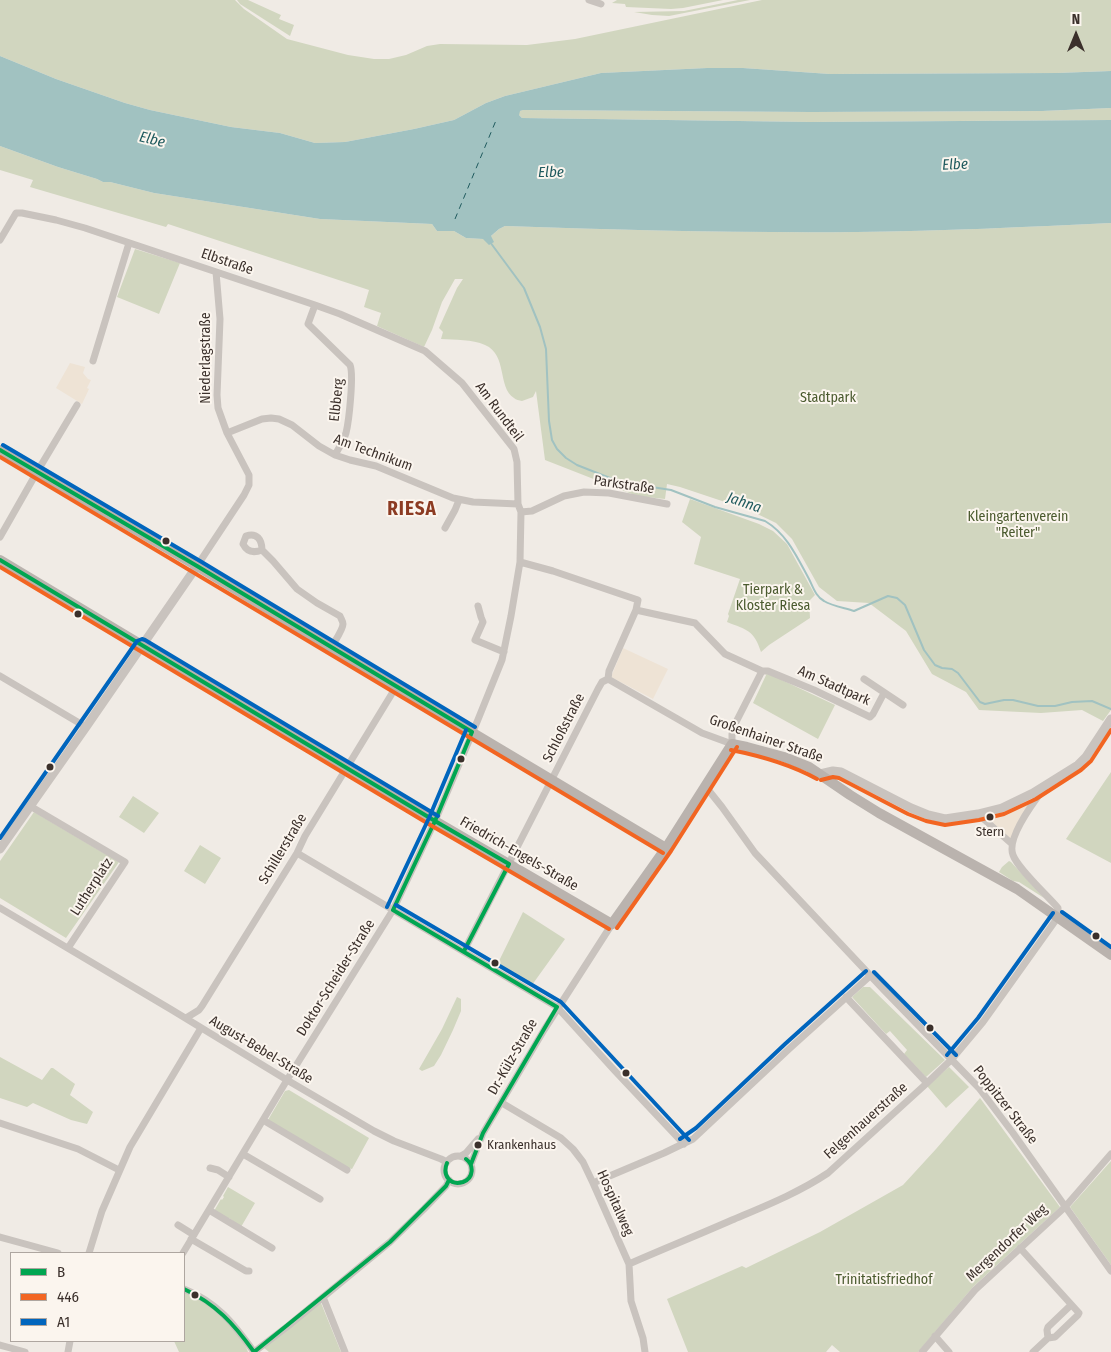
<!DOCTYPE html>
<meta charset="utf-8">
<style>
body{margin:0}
#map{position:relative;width:1111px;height:1352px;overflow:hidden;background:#f0ebe5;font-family:"Fira Sans Condensed",sans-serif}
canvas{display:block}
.legend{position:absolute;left:10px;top:1252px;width:175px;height:90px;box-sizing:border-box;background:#fbf5ee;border:1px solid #aea6a0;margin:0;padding:6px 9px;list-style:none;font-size:15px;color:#3b302b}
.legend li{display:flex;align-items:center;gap:10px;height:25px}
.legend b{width:25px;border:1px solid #aea6a0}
.north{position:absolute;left:1051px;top:10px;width:50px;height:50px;-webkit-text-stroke:4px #fbf5ee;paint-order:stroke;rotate:0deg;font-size:14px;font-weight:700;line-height:20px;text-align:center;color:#3b302b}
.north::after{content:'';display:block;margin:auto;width:18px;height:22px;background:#3b302b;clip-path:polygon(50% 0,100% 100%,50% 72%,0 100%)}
</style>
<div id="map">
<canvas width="1111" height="1352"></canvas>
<ul class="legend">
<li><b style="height:6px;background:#00a651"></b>B</li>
<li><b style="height:6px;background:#f26522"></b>446</li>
<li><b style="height:6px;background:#0065bd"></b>A1</li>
</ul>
<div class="north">N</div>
</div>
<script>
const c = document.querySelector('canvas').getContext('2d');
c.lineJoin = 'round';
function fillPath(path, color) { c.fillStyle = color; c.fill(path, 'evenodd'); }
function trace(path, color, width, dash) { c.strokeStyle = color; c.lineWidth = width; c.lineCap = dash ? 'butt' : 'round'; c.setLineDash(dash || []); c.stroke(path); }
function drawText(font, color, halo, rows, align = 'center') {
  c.font = font + ' "Fira Sans Condensed",sans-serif'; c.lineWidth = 4; c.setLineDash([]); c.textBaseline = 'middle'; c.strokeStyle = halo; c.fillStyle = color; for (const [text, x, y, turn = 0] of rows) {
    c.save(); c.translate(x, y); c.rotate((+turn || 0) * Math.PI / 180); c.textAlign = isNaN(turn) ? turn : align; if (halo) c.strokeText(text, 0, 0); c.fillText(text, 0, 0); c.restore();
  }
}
fillPath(new Path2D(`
 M0,0h235l9,9 43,30 61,16 26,4h15l17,-4 21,-9 13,-2 87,1 48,-6 187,-39h349v71l-54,2 -227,1 -87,-6h-36l-106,5 -96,23 -19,7 -32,17 -40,9 -69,13 -30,1 -35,-10 -49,-6 -81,-17 -25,-7 -69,-24 -56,-23z
 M237,0h11l33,15 -2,4 15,6 -4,11 -50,-32z
 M617,0h106l-40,8 -12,1 -45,-2 -1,-3 -13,-1z
 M738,0h12l-81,16 -17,-1 -18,-3 50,-1z
 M1111,108v12h-11l-289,2 -289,-4 -3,-3v-4l4,-1 288,2 231,-1z
 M0,146l58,21 39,12 6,3h7l44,11 166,26 112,5 5,7h17l12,7 17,1 7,-2 9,-8 6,-3c117,4 235,7 352,6 85,-1 170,-5 254,-9v487l-8,11 -21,-11 -41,3 -62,-3 -13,-18 -34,-18 -26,-43 -37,-28 -32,-2 -18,-14 -27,-48 -16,-16 -27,-13 -69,-23 -13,-3 -2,15 -28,-3 -92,-36 -9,-69 -3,6 -11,4c-3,-1 -6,-1 -8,-3 -17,-11 -6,-43 -29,-53 -13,-6 -30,-5 -44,-6l2,-7 -4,-4 18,-40 6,-9h-8l-13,23 -10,28 -8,17 -47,-21 4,-13 -17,-6 5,-17 -201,-66 -2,3 -136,-40 3,-7 -33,-10z
 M135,249l45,14 -21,51 -42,-17z
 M690,499l69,25 14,7 14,13 28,51 -6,6 1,17 -41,27 -8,7c-7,-22 -14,-22 -34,-30l2,-6 -1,-2 12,-35 -46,-15 7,-27 -19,-15z
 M767,673l68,32 -17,34 -65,-36z
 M1111,772v91l-45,-24z
 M133,796l26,17 -15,20 -25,-16z
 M34,812l85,50 -53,76 -66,-40v-37z
 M200,845l21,13 -16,26 -21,-13z
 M1009,861l2,1 33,36 -25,-16 -6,-1 -14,-9 3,-5z
 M523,912l42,27 -33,46 -34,-22z
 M863,987h7l75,73 -19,17 -22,-23 3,-4 -17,-19 -4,3 -34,-37z
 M457,997l4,2v12l-8,19 -12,25 -7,11 -12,5 -3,-2 23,-40z
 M0,1057l42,23 9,-12h2l22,16 -5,11 23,17 -6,12 -16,-4 -38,-17 -6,4 -27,-9z
 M949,1067l20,20 -23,21 -19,-22z
 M289,1090l80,48 -17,31 -7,-2 -77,-47 17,-29z
 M980,1098l80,109 -87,80 -55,65h-78l-8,-7 -6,7h-138l-21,-53 75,-33 4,2 74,-36 83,-47 33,-36z
 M1111,1161v104l-41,-58z
 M228,1187l27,16 -14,24 -12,-9 -1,1 -14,-8 7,-12 1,1 2,-3 -1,-1z
 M184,1292c9,5 19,9 28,15 9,6 34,35 36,45h-69l-5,-11h10z
 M321,1303l20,49h-72l-6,-5z`), '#d1d6bf');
fillPath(new Path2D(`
 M70,363l15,4 -2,6 5,6 3,1 -4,8 2,1 -7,15 -26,-16z
 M623,648l45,21 -15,30 -42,-22z
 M1035,795l-24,46 -28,-24z`), '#eee3d5');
fillPath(new Path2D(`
 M0,56l56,23 69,24 25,7 81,17 49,6 35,10 30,-1 69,-13 40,-9 32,-17 19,-7 96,-23 106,-5h36l87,6 227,-1 54,-2v37l-69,3 -231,1 -288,-2 -3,1 -1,4 3,3 289,4 300,-2v103c-84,4 -169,8 -254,9 -117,1 -235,-2 -352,-6l-6,3 -8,7 3,6 -5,3 -6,-6 -17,-1 -12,-7h-17l-5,-7 -112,-5 -166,-26 -44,-11h-7l-6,-3 -39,-12 -58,-21z`), '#a1c2c1');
trace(new Path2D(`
 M490,242l34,46 16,39 6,22 3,72 3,19 5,9 9,9 11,7 43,17 51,8 44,17 50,14c22,13 32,36 44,58 4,8 7,18 15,22 8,5 21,7 30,10l34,-15 9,2 8,7 19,45 11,15 7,3 10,1 6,4 22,29 5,2 19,-4h9l25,6h17l17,-4 20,-1 19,8`), '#a1c2c1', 2);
trace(new Path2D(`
 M455,219l42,-101`), '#1f5a5e', 1, [6, 5]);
trace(new Path2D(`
 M589,0l12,4
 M0,240l16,-27h6l34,7 29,8 230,77 25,9 85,37 37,32 52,66 3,13 1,42 3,8 -1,50 -9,54 -9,44 -25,62 -42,99 -42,89 -106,170 -104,173
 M315,305l-7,19 42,41c4,9 -1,56 -4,68 -2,7 -7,15 -11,22
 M93,361l36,-118
 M227,433l35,-14 9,-1 8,1 13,6 27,21 16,9 15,5 26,6 77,32 20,4 45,2
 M521,512l11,-1 32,-15 20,-4 25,1 58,11
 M445,528l10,-18 4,-10
 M0,537l37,-65 40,-67
 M262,550c-8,3 -15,2 -19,-6l3,-8c11,-4 16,4 16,14l11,11 24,28 20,14 23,13c1,3 3,5 3,8 0,6 -9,18 -12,24
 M520,562l33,9 85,29 -2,10 -27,61 -1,8
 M197,566l47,-71 5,-10v-10l-22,-42 -9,-25 -1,-13 3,-76 -4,-47
 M478,606l3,11 2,5 -8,18 29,12
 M636,610l59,13 30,31 37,17h6l46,19 52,25 4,2 3,-3 11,-21
 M0,676l86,51
 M608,679l94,54 30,11v-10l1,-6 29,-57
 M864,679l39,26
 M706,787l16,20 33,46 129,137 95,98 34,45 98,138
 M30,806l95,56 -57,86
 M978,814l34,30
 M297,853l260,154 58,64 69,73
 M0,908l172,102 115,70 87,51 20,10 47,18 6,3
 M464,951l134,-262 4,-7 6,-3
 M846,997l81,86
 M186,1018l13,-8 3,-4 95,-153 8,-17 91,-149
 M502,1103l59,35 12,11 10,13 10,21 36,81 2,37 12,37 2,14
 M263,1120l84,50
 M0,1123l78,26 41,21
 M243,1154l77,45
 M461,1156l5,-3 12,-14
 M444 1170a14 14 0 1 1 28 0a14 14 0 1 1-28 0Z
 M471,1164l12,-31 61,-103 68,-106
 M210,1168l8,2 11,7
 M593,1183l71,-30 29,-14 96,-90 81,-73
 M209,1210l63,38
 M178,1225l16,10
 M0,1237l58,16
 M191,1239l55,32h3
 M1020,1248l59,65 -1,2 -23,22 -7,1 -1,-8 1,-3 23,-22
 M89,1253l13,-42 28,-64 71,-119
 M629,1264c34,-15 69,-29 103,-44 33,-14 66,-27 96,-47l99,-90 25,-24 31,-37 75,-105v-9c-11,-13 -40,-39 -45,-53 -7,-17 22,-55 32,-68
 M184,1289c33,13 50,35 70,63
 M323,1297l22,55
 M935,1336l14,16
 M0,1345l25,7
 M68,1352l2,-11
 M254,1352l34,-26 102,-84 34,-33 22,-23 3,-6
 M922,1352l53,-62 90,-83 46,-53
 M1033,1352l15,-14`), '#c9c3be', 7);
trace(new Path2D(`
 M820,774l13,-3 8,1 70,36 17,7 17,4 33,-5 24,-6 31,-15 45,-28 8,-8 25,-38
 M0,849l86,-122 111,-161`), '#c9c3be', 9);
trace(new Path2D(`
 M0,450l197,116 199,121 270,161
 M0,560l435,261 177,103 54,-76 66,-104 15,3 37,10 25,10 41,28 29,18 138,76 94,66`), '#bab3ae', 10);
trace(new Path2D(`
 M0,450l197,116 275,166
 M0,560l435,261 74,43
 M393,910l42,-89 37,-89
 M393,910l164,97
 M464,951l45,-87
 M447,1163c-5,12 3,23 16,19 11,-4 11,-17 3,-23
 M471,1164l12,-31 74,-126
 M184,1289c32,15 50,35 70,63
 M254,1352l136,-110 56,-56 3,-6`), '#00a651', 4);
trace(new Path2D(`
 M0,457c222,131 442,265 663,396
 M0,567l432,259 177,103
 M731,750c30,6 59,14 86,29
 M821,780l12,-3 6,1 69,36 18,7 19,4 34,-5 25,-6 32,-15 45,-29 10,-9 20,-31
 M617,928l54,-77 66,-104`), '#f26522', 4);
trace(new Path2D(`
 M3,445l197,116 275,166
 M0,838l137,-197 5,-2 3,1 293,176
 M396,905l165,97 128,138
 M387,907l42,-89 37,-88
 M1062,912l49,35
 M874,972l82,83
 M947,1055l31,-37 75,-105
 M680,1139l16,-11 89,-84 81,-73`), '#0065bd', 4);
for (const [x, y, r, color] of [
 [166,541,4.5,"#3b302b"],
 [78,614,4.5,"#3b302b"],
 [461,759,4.5,"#3b302b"],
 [50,767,4.5,"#3b302b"],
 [990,817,4.5,"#3b302b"],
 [1096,936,4.5,"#3b302b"],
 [495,963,4.5,"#3b302b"],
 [930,1028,4.5,"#3b302b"],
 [626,1073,4.5,"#3b302b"],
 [478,1145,4.5,"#3b302b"],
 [195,1295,4.5,"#3b302b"]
]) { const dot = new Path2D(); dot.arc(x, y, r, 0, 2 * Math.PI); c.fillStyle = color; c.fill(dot); trace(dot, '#fbf5ee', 2); }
drawText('13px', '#3b302b', '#fbf5ee', [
 ["Stern",990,832],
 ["Krankenhaus",487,1145,"left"]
]);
drawText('14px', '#3b302b', '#fbf5ee', [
 ["Elbstraße",227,262,19],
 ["Niederlagstraße",206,358,-90],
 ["Elbberg",337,400,-84],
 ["Am Rundteil",499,412,53],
 ["Am Technikum",373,453,20],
 ["Parkstraße",624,485,8],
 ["Am Stadtpark",834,686,24],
 ["Schloßstraße",564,728,-63],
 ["Großenhainer Straße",766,739,19],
 ["Schillerstraße",283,849,-59],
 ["Friedrich-Engels-Straße",519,854,30],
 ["Lutherplatz",92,887,-57],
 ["Doktor-Scheider-Straße",336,978,-58],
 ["August-Bebel-Straße",261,1050,31],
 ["Dr.-Külz-Straße",513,1057,-60],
 ["Poppitzer Straße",1005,1105,52],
 ["Felgenhauerstraße",866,1121,-42],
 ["Hospitalweg",615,1203,66],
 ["Mergendorfer Weg",1007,1243,-43]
]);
drawText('14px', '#4a5a2e', '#fbf5ee', [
 ["Stadtpark",828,398],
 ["Kleingartenverein",1018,517],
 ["\"Reiter\"",1018,533],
 ["Tierpark &",773,590],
 ["Kloster Riesa",773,606],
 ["Trinitatisfriedhof",884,1280]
]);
drawText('italic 15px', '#1f5a5e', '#fbf5ee', [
 ["Elbe",152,140,14],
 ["Elbe",955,165,-2],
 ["Elbe",551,173],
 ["Jahna",744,503,19]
]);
c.letterSpacing = '1px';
drawText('bold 19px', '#8c3b22', '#fbf5ee', [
 ["RIESA",412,510]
]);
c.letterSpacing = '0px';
</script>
